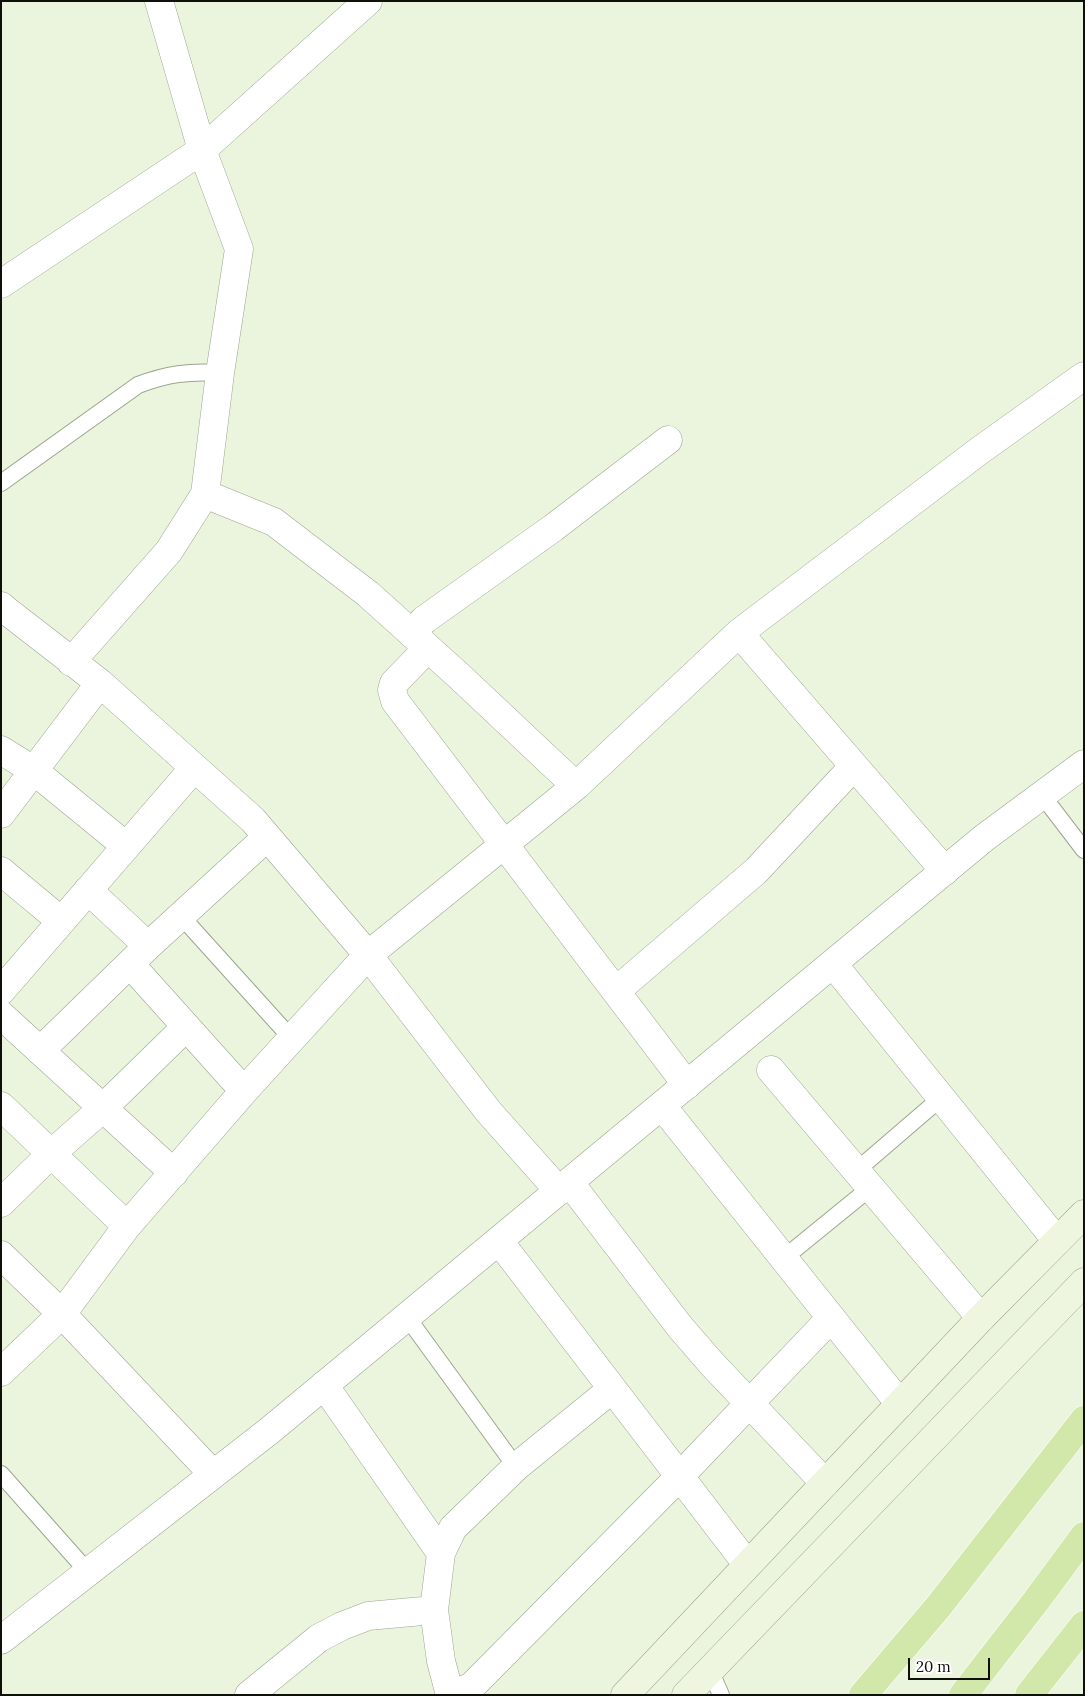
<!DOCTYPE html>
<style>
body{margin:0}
#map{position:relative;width:1085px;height:1696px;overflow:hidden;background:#ebf4dd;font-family:Lora,serif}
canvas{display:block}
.frame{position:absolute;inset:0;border:2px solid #0e1009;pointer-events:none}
.scale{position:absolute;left:908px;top:1658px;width:82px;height:22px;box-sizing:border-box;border:2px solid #0e1009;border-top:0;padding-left:6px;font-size:15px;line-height:18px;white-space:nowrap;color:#0e1009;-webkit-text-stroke:4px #fff;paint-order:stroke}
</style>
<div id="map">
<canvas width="1085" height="1696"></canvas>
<div class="frame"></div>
<div class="scale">20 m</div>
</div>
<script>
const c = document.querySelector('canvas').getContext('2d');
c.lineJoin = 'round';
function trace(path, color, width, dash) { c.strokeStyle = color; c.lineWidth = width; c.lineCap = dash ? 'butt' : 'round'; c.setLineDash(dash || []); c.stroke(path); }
const service = new Path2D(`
 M1,483l137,-98c29,-11 51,-14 82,-12
 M1042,795l42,55
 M181,916l111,123
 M856,1171l86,-74
 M784,1258l86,-70
 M407,1317l109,150
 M1,1474l87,98
 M710,1670l11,25`);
const minor = new Path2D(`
 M1,284l201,-134 166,-149
 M205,494l69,28 94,72 90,81 118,111
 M1,606l6,5 93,72 153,137 115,135 120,156 71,80
 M739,633l206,238
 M412,634l12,-14 129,-92 115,-88
 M428,648l-34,35 -2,7 3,11 292,384
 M71,662l98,-111 36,-57 15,-121 19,-124 -37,-99 -43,-149
 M1,750l32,20 93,76
 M1,814l99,-131
 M1,871l60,50
 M88,890l60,56
 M130,964l114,127
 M833,964l224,277
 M1,991l193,-223
 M616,991l140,-120 98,-105
 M1,1015l173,158
 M40,1051l108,-105 119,-109
 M771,1070l210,248
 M1,1106l126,120
 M662,1106l238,298
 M570,1183l110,144 33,38 112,118
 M1,1203l51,-50 51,-45 83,-81
 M499,1241l248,323
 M1,1255l61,59 151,160
 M1,1372l61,-58 65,-88 117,-135 124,-136 208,-169 163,-153 240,-182 105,-75
 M324,1385l117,168 -7,57 7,51 9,34
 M441,1553l12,-25 63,-61 96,-78
 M249,1695l70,-57 23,-12 26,-10 66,-6
 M451,1695l11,-4 10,-5 208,-210 151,-158`);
const tertiary = new Path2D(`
 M1,1640l268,-209 715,-593 100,-74`);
const secondary = new Path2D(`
 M625,1695l356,-377 103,-104
 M686,1695l398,-413`);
const trunk = new Path2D(`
 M863,1695l75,-88 146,-187
 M963,1695l73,-94 48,-65
 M1029,1695l55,-70`);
trace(service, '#9ca58f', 18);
trace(minor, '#9ca58f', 29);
trace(tertiary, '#9ca58f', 29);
trace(secondary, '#9ca58f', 29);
trace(trunk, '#fff', 29);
trace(service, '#fff', 16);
trace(minor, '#fff', 28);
trace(tertiary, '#fff', 28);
trace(secondary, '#eef6df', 28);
trace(trunk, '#d2e7aa', 28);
</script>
